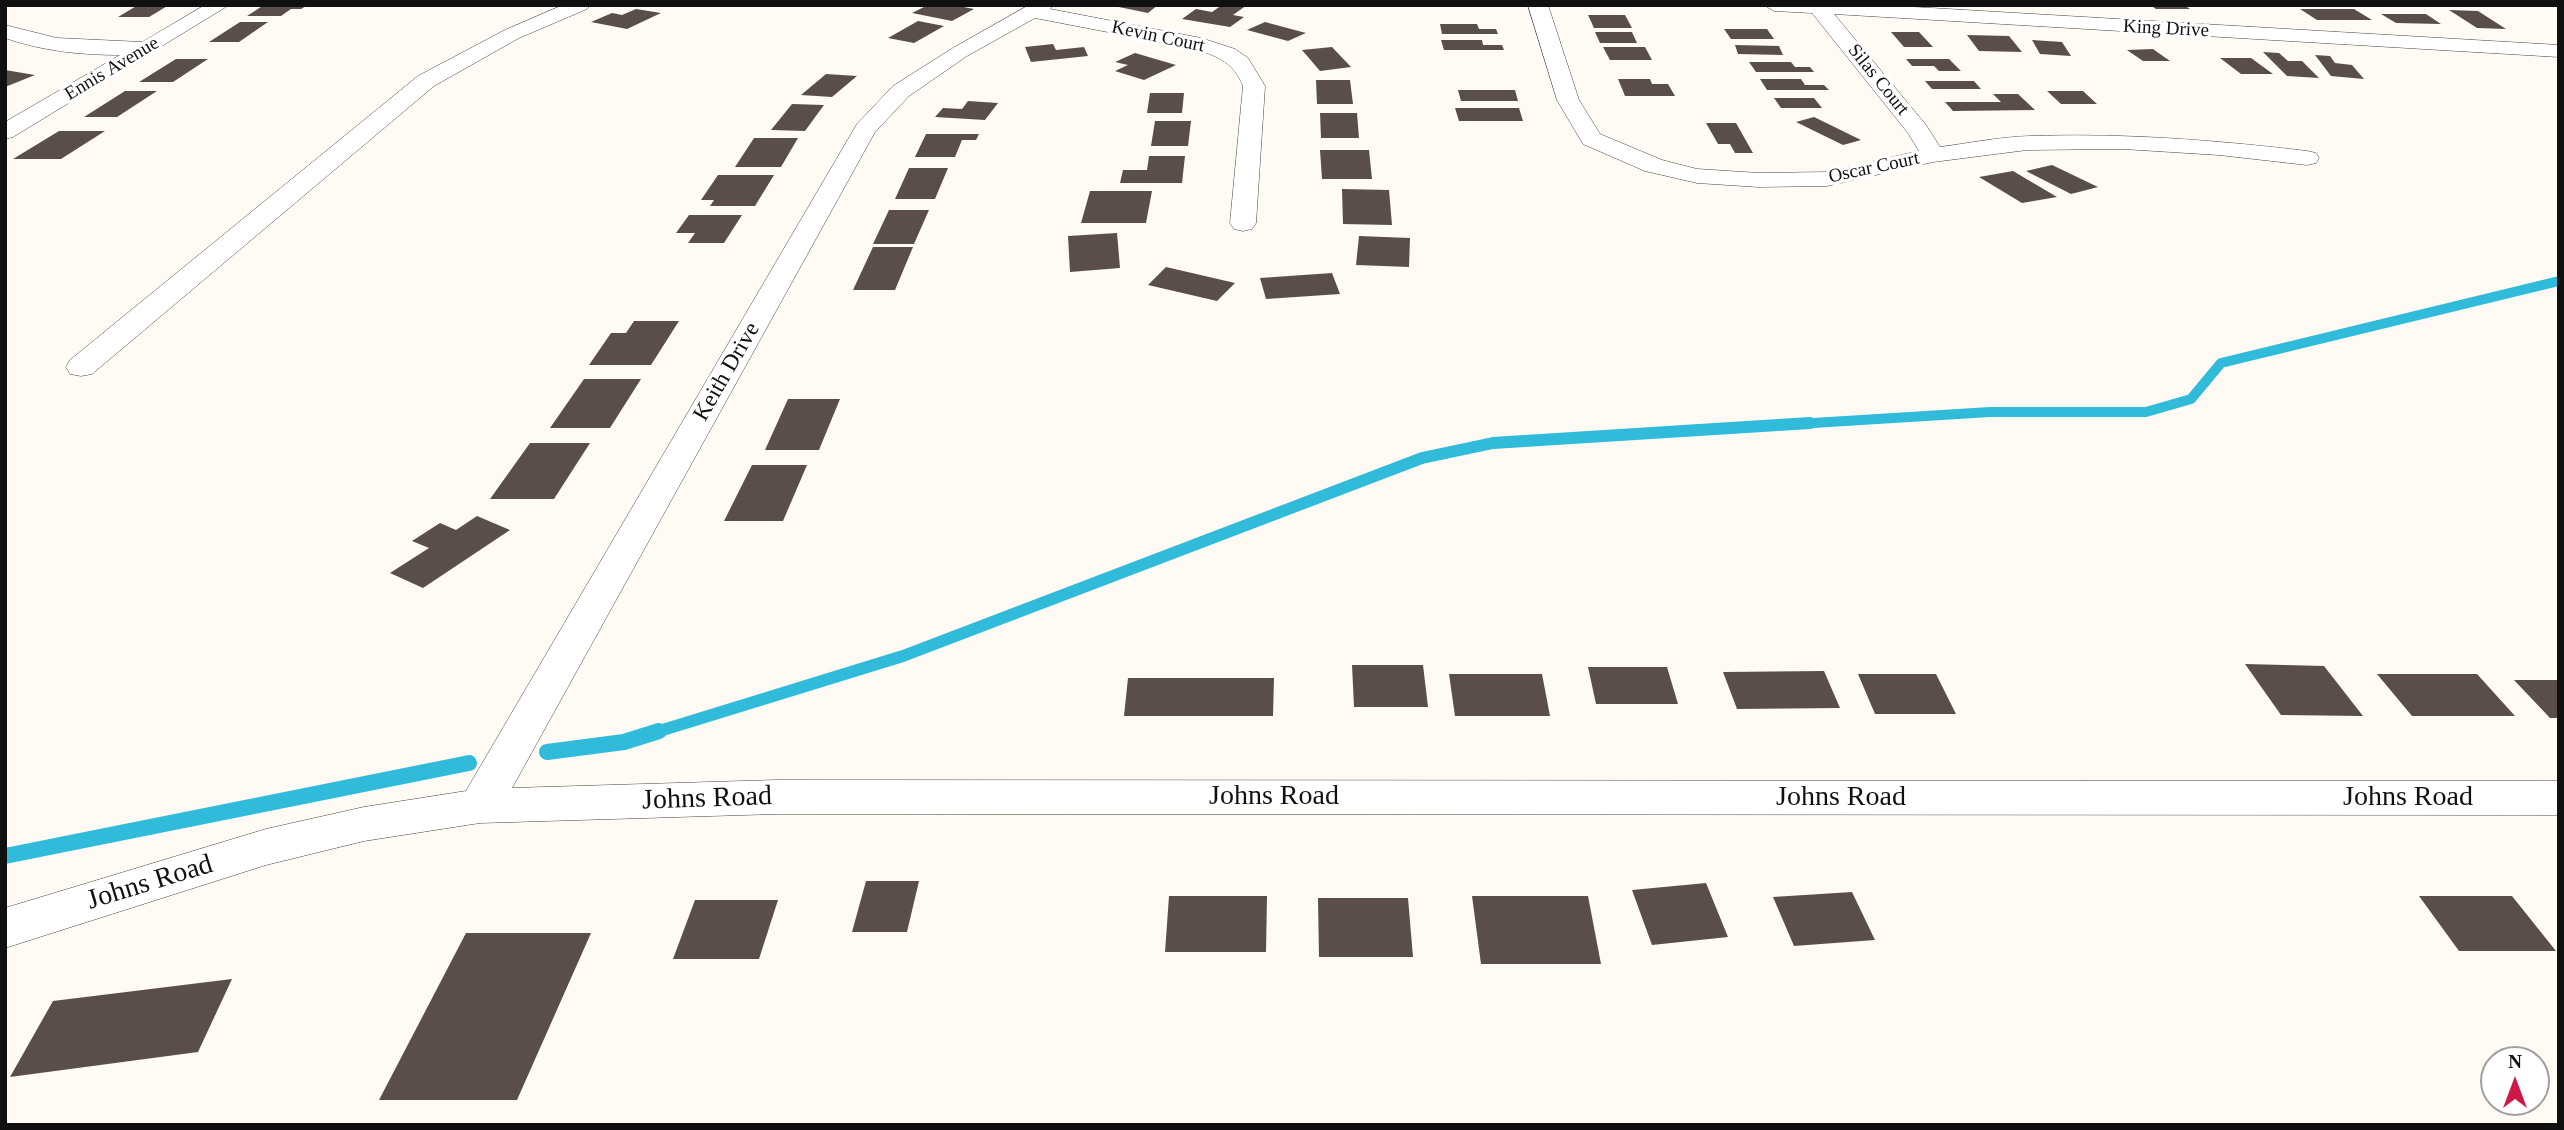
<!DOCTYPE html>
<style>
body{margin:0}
#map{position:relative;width:2564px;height:1130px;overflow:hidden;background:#fffaf3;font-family:"Times New Roman",serif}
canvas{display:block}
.frame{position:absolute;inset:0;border:7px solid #101010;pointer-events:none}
.north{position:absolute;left:2480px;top:1046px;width:70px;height:70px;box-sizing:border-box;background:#fff;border:2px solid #9f9f9f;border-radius:50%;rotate:0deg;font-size:19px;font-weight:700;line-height:28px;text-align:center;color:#101010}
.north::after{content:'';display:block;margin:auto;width:24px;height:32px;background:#d01847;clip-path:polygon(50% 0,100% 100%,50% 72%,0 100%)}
</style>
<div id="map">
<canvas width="2564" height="1130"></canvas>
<div class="frame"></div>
<div class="north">N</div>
</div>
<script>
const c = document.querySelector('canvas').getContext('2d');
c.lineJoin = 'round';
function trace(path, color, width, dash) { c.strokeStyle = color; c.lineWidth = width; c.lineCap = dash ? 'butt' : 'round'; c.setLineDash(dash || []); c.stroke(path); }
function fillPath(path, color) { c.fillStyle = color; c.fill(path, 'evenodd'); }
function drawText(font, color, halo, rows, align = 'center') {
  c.font = font + ' "Times New Roman",serif'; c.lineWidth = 7; c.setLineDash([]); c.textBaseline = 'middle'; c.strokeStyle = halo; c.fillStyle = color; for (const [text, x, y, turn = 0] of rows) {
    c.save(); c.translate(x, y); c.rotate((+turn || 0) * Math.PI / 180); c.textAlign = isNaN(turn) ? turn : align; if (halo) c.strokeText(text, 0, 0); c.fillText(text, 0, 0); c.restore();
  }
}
trace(new Path2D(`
 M1781,425l209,-13h156l45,-13 30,-36 338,-82`), '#31bbdb', 10);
trace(new Path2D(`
 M653,733l250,-77 519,-198 71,-15 317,-20`), '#31bbdb', 12);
trace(new Path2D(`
 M547,752l77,-10 35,-11
 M5,856l464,-93`), '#31bbdb', 16);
fillPath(new Path2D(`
 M138,5h31l-20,12h-31z
 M264,5h44l-7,4h-10l-10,7h-34z
 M928,5h25l21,4 -22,12 -40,-8z
 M1109,5h49l-10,8z
 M1222,5h25l-14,10 11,2 -14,10 -48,-8 14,-10 16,3z
 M2150,5h34l6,4h-34z
 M636,9l25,4 -34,16 -36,-7 21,-9 10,2z
 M2300,9h54l18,11h-55z
 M2449,10l29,1 28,18 -29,-1z
 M2381,14h45l15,10 -45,-1z
 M1588,15h37l7,13h-38z
 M918,21l26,5 -30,17 -26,-5z
 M240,22h28l-29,20h-30z
 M1265,22l41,11 -18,8 -41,-11z
 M1440,24h37l2,5h17l2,5h-56z
 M1724,29h43l7,10h-43z
 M1595,32h37l5,11h-37z
 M1891,32h28l14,15h-29z
 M1967,35l42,1 13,16 -43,-1z
 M1441,40h41l1,5h19l2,5h-60z
 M2032,40l30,2 9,14 -31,-2z
 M1053,44l3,6 28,-3 4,9 -57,6 -6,-15z
 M1735,45l44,1 4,9 -45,-1z
 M1332,47l19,20 -31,4 -18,-21z
 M1603,47h42l7,13h-42z
 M2153,49l17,12h-27l-16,-11z
 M2263,52l16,1 9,8h14l17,17 -32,-2z
 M1135,53l41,12 -32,15 -29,-9 13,-6 -13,-3z
 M2315,55l15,1 5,7 17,2 12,14 -33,-3z
 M2220,58h31l22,16h-32z
 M176,59h32l-35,23h-34z
 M1906,59h43l12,12h-22l-5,-5h-22z
 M1749,62h42l4,5h15l4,5h-58z
 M5,70l30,5 -30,12z
 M826,74l31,2 -25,21 -31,-2z
 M1618,79h32l2,5h16l7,12h-50z
 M1760,79h41l4,6h19l5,5h-62z
 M1316,80h34l3,24h-36z
 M1925,81h49l7,8h-49z
 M1458,90h57l3,11h-57z
 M125,91h32l-40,26h-33z
 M2047,91h36l14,13h-36z
 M1150,93h34l-2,20h-35z
 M1993,94h25l17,16 -82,1 -8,-9h56z
 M1774,98h40l8,10h-41z
 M968,101l30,2 -13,17 -50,-3 8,-9 19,1z
 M792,104l32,1 -19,26 -34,-1z
 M1455,108h64l4,13h-64z
 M1320,113h37l2,25h-38z
 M1814,117l47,23 -18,5 -47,-23z
 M1155,121h36l-3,25h-37z
 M1706,123h30l17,30h-18l-5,-9h-12z
 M59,131h46l-44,28h-48z
 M926,134h53l-3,6h-14l-7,17h-40z
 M754,138h44l-17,29h-46z
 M1320,150h49l3,29h-50z
 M1149,156h36l-3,27h-62l3,-13h24z
 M2052,165l46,22 -27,7 -45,-23z
 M909,168h39l-13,31h-40z
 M2013,171l44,26 -35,6 -43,-26z
 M718,175h56l-19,31h-45l4,-6h-13z
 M1342,189l47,1 3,35 -49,-1z
 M1090,191h62l-6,32h-65z
 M889,210h40l-15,34h-41z
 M689,215h53l-18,28h-36l7,-10h-19z
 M1117,233l3,35 -50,4 -2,-36z
 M1359,236l51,2 -1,29 -53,-2z
 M873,247h40l-18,43h-42z
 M1166,267l69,16 -18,18 -69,-16z
 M1332,273l8,21 -74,5 -6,-21z
 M634,321h45l-28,44h-62l22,-32h15z
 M584,379h57l-31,49h-60z
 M788,399h52l-21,51h-54z
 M530,443h60l-36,56h-64z
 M752,465h55l-24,56h-59z
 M477,516l33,14 -87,58 -33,-15 39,-25 -17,-7 28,-18 16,7z
 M2245,664l79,2 39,50 -82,-1z
 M1352,665h71l5,42h-74z
 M1588,667h79l11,37h-82z
 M1824,671l16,37 -103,1 -14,-37z
 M1449,674h93l8,42h-95z
 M1858,674h78l20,40h-81z
 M2377,674h100l38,42h-103z
 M1128,678h146l-1,38h-149z
 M2514,680h45v38h-9z
 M866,881h53l-12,51h-55z
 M1706,883l22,54 -76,8 -20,-55z
 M1852,892l23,48 -81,6 -21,-49z
 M1169,896h98l-1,56h-101z
 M1472,896h116l13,68h-120z
 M2419,896h93l44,55h-97z
 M1318,898h90l5,59h-94z
 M695,900h83l-19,59h-86z
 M466,933h125l-74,167h-138z
 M232,979l-34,73 -188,25 43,-76z`), '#5a4e4b');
const minor = new Path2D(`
 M205,5h24l-216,132 -8,2v-17l115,-67c-39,0 -78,-4 -115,-17v-13l52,13 85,4z
 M563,5h27l-3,4 -68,29 -85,48 -342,288 -11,2 -11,-2 -4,-7 4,-7 348,-284 87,-46z
 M1029,5h25l-4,4 151,29 34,11 13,9 17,28 -9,137 -4,6 -9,2 -9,-2 -4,-6 13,-137c-9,-23 -24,-29 -47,-37l-161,-31 -68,38 -58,40 -34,36 -363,656 264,-8 1783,1v34l-1783,-1 -296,9 -116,18 -98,24 -261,83v-40l261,-79 98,-22 102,-16 391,-667 36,-38 60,-38z
 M1528,5h20l31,95 21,34 62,26 35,9 62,4 68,-1 92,-21 -11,-18 -96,-120 -38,-2 -10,-6h116l679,40v12l-725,-43 92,111 14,22c30,-4 60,-10 90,-11 93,-3 185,4 277,15l9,2 3,5 -3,5 -9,2 -88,-10 -96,-6 -96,1 -94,12 -106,24 -68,1 -62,-4 -52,-12 -62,-27 -26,-44z`);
trace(minor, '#434343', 1);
fillPath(minor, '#fff');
drawText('19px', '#101010', '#fff', [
 ["King Drive",2166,29,3],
 ["Kevin Court",1158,37,12],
 ["Ennis Avenue",112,69,-31],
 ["Silas Court",1878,80,51],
 ["Oscar Court",1874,168,-12]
]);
drawText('23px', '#101010', '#fff', [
 ["Keith Drive",727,372,-60]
]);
drawText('28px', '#101010', '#fff', [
 ["Johns Road",1274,797],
 ["Johns Road",1841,798],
 ["Johns Road",2408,798],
 ["Johns Road",707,799,-2],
 ["Johns Road",150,883,-17]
]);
</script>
